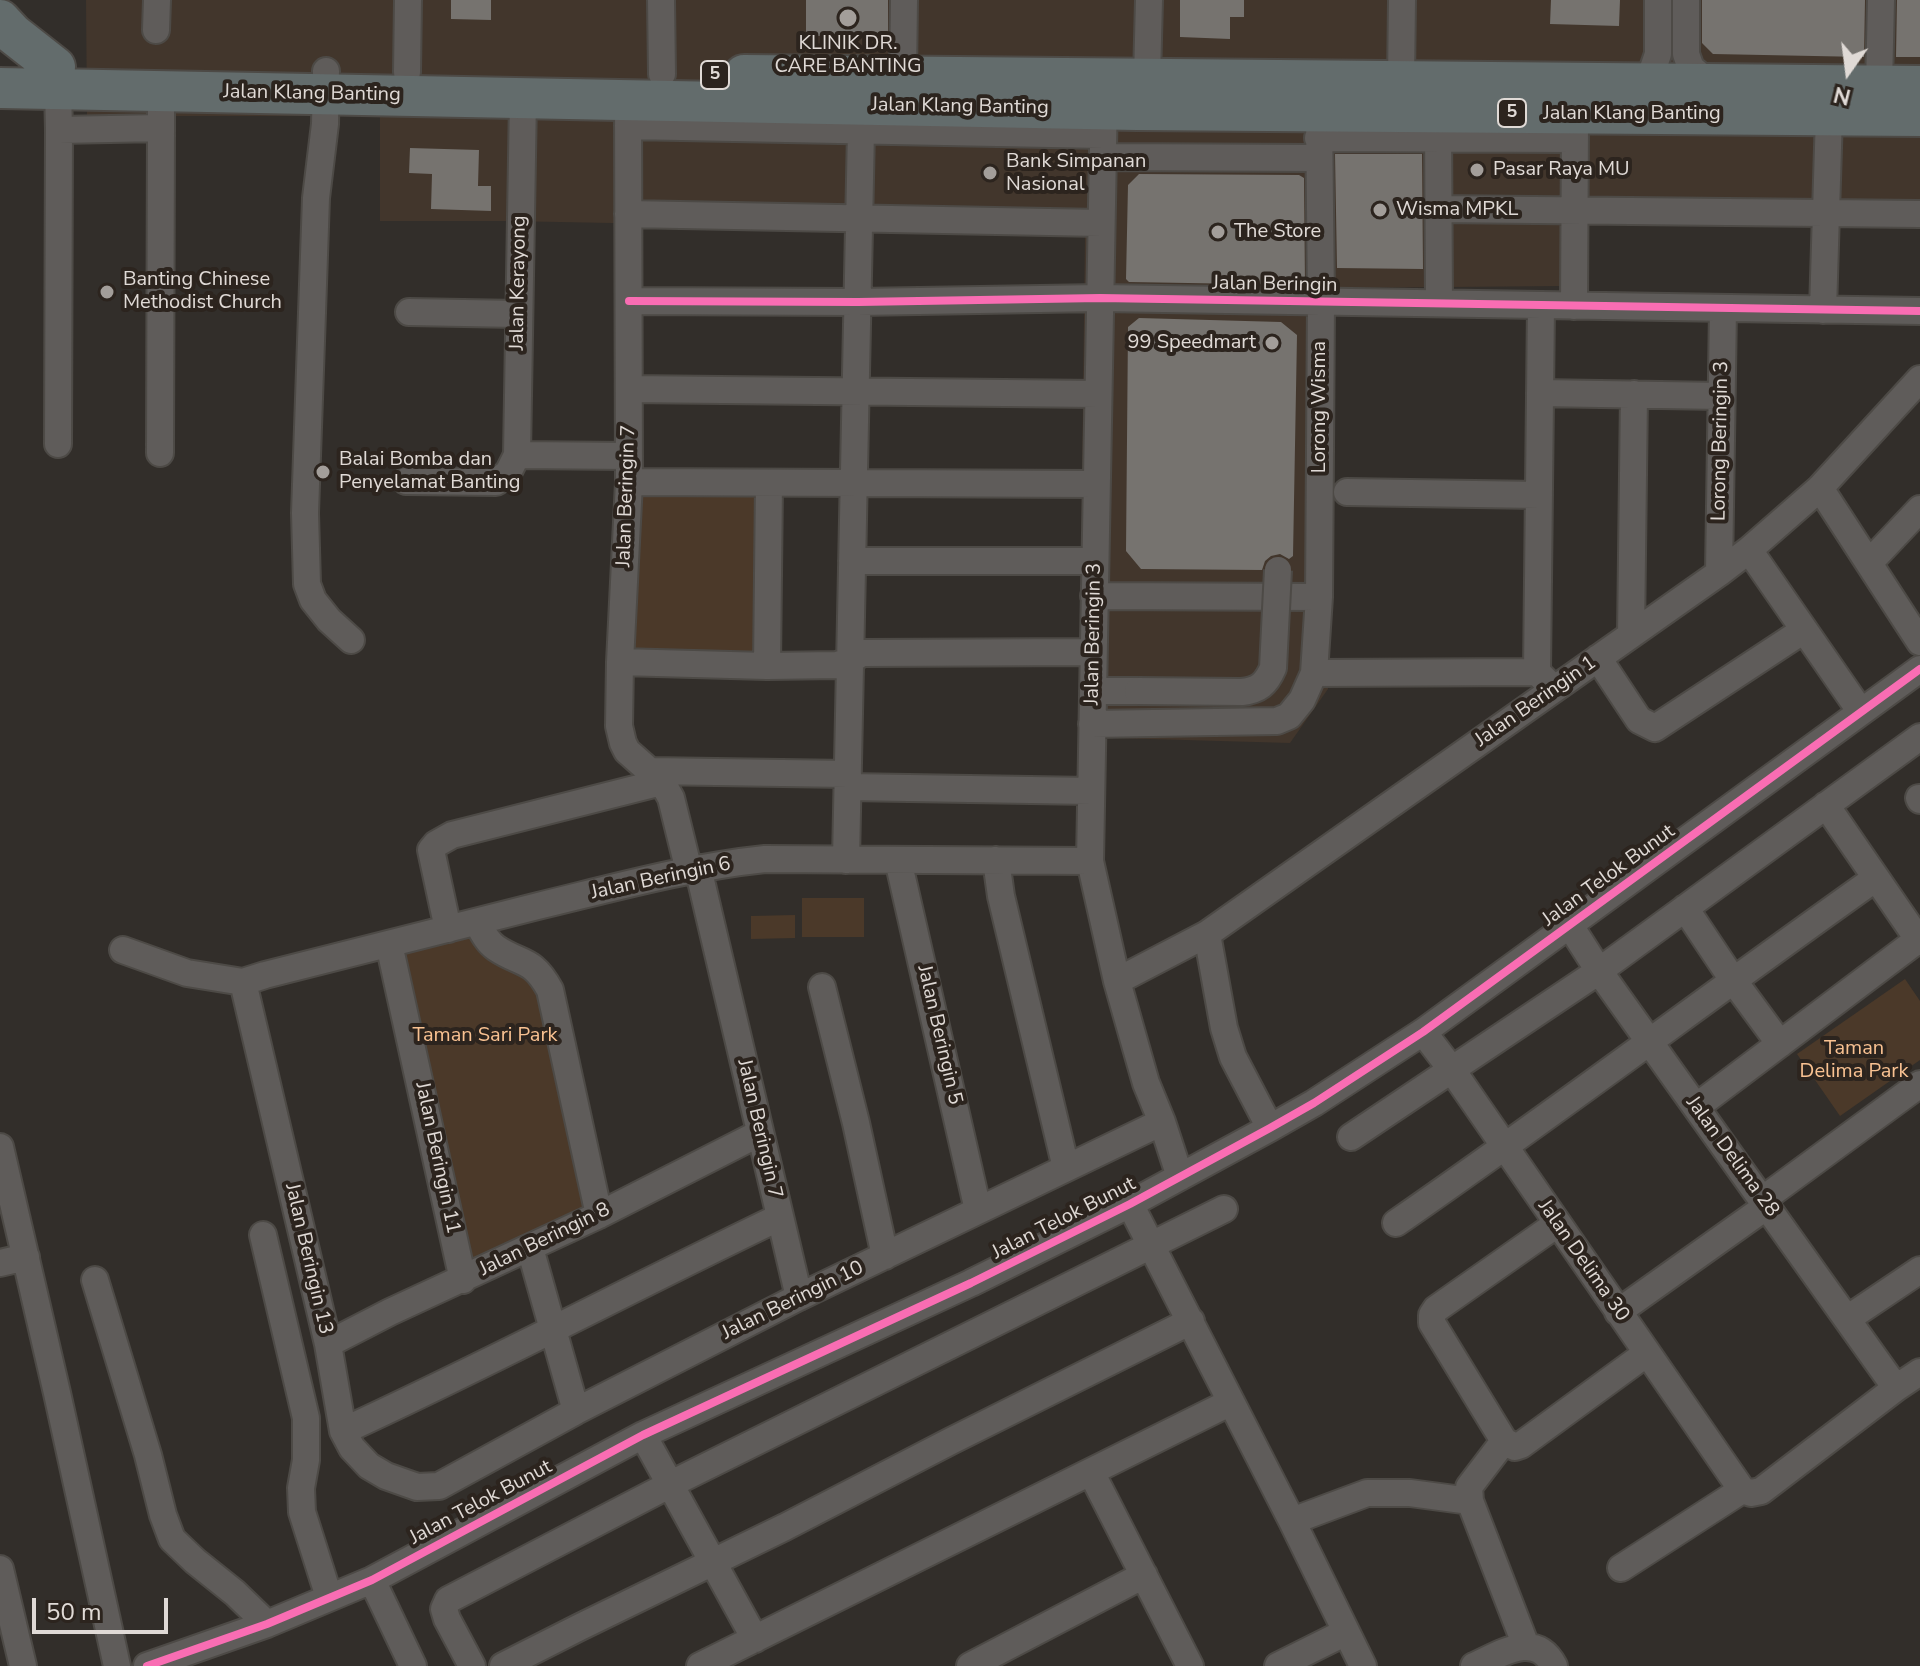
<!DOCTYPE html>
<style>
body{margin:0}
#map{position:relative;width:1920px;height:1666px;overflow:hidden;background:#322e2a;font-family:"Nunito Sans",sans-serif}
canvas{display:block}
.north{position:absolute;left:1808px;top:32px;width:80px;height:80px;-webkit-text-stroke:6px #2c241e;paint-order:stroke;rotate:194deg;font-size:22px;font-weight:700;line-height:32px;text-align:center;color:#e0dad6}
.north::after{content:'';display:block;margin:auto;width:28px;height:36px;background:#e0dad6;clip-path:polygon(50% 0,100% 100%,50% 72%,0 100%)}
.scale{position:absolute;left:32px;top:1598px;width:136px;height:36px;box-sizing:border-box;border:4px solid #e0dad6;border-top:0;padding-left:10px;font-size:24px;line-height:28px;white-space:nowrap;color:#e0dad6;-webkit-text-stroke:6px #2c241e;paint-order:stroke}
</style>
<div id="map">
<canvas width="1920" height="1666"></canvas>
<div class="north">N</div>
<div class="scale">50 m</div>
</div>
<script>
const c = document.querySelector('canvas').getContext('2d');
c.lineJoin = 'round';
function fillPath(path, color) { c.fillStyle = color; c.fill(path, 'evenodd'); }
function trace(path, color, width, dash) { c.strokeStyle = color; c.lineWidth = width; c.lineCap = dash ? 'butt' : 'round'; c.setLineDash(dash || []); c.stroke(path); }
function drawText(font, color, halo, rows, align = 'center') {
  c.font = font + ' "Nunito Sans",sans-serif'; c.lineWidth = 8; c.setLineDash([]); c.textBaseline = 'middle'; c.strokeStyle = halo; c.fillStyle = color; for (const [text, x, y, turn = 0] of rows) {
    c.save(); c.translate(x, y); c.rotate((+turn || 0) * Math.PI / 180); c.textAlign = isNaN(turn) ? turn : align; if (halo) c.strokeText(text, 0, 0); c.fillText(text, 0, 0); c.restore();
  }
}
fillPath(new Path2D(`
 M86,0h1834v216l-357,-6v76l-228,2 -7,401 -38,54 -211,-6 6,-505 -579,-11h-126v-105h-293z`), '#42362c');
fillPath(new Path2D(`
 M629,482l140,1 -2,183 -147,-4z
 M802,898h62v39h-62z
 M795,915v23l-44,1v-23z
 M478,925l59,47 61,240 -132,64 -76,-328z
 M1905,979l15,22v59l-80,56 -43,-62z`), '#4b3929');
fillPath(new Path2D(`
 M451,0h40v20l-40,-1z
 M806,0h82v36h-82z
 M1180,0h64v17h-14v22l-50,-2z
 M1551,0h69l-1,26 -69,-2z
 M1702,0h163l-1,57 -151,-3 -11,-11z
 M1897,0h23v57h-24z
 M410,148l69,2 -1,36h13v25l-60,-2 1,-35 -23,-1z
 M1335,154h87l1,115 -86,-1z
 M1139,174l160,1 5,3 1,107 -176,-3 -3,-3 2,-94z
 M1139,318l142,4 16,13 -4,221 -4,3 -9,-5 -9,2 -6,5 -3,9 -121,-1 -15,-18 2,-224z`), '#76736f');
const minor = new Path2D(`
 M661,0l1,74
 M1686,0v54l5,14 19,16
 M156,30l1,-30
 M326,71l-1,53 -9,74 -11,315 2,71 6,16 16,20 22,20
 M407,72l1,-72
 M903,76l1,-76
 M1147,78l2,-78
 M1401,81l1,-81
 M1648,83l10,-29v-54
 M1879,85l2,-85
 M58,89l1,41 102,-2v-18
 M1104,94l-14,767 27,120 29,102 16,39 18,55
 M628,100l1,382 -9,180 -1,64 4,17 4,8 35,31 9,16 18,73
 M1438,123l1,180
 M628,126l475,9
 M1318,138l257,1
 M1103,157l215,1
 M1438,209l482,5
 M628,214l473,9
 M629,301l229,1 242,-4 820,13
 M1541,305l-4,367 17,17
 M1574,306l1,-181
 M1823,310l6,-195
 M409,312l109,2
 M629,389l469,5
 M1540,393l181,3
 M58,444l1,-314
 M160,453l1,-325
 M517,455l112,1
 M406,481l90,1 12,-9 9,-18 6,-357
 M629,482l467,2
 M1820,488l100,154
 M1347,492l192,3
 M1749,550l112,162
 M852,561h243
 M1869,563l51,-54
 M1719,573l4,-265
 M1094,596l225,1
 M1631,635l3,-241
 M1598,658l41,62 16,8 149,-98
 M620,662l147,4 70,-1 12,-4 13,-8 231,-1
 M767,666l2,-183
 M1314,673l223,-1
 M1093,691h45
 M1092,724l185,-3 12,-5 13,-16 12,-27 5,-76 2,-295 -2,-190
 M650,771l198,3
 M848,787l243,4
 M1919,798l1,2
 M1826,805l94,137
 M846,860l15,-730
 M898,860l80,350
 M996,860l5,36 65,272
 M698,868l101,429
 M1685,908l48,72 47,64
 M477,922c5,9 10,20 19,26 25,17 36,9 54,42l49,225
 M1569,924l30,47 297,417
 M448,929l-17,-79 5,-6 16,-9 210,-53
 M1207,934l17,94 9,29 37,71
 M389,944l74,336
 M123,950l64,23 56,9 22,-7c91,-23 182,-46 273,-69 75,-18 150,-39 227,-47l325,2
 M1117,981l90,-47 512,-361 30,-23 71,-62 100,-109
 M243,982l85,362 15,87 9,17 17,18 17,10 31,11 22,-1 137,-75 223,-114 363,-175
 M822,987l34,136 29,133
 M1423,1032l29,38 290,420
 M1696,1107l223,-168
 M1351,1137l248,-166 321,-234
 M0,1147l57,246 60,273
 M1762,1200l158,-116
 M1130,1204l162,317 71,145
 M1396,1223c162,-112 319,-231 480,-345
 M263,1235l43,183v42l-5,28 1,24 27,85
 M530,1248l46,163
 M0,1263l26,-6
 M95,1280l53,175 15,60 9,24 23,22 40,32 32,31
 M1618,1312l149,-106
 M1847,1319l73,-49
 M328,1344l62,-32 209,-97 161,-82
 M343,1431c148,-68 291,-144 437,-214
 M643,1435l112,204
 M1504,1441l-72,-118v-8l4,-6 121,-85
 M1504,1441l-35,46 1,14 56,145
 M1504,1441l11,6 6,-2 126,-92
 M1091,1472l99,194
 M1292,1521l75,-28h43l60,8
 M1621,1568l121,-78 9,3 10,-2 135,-103 24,-16
 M0,1569l23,97
 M372,1580l41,86
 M147,1666l120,-42 105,-44 271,-145 328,-152 159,-79 140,-76 44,-25 109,-71 497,-363
 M472,1666l-25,-47 -3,-10 4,-9 223,-116 553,-275
 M503,1666l77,-39 205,-100 166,-86 240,-120
 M700,1666l531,-264
 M970,1666l174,-91
 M1278,1666l68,-34
 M1474,1666c27,-12 61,-36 80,0`);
const highway = new Path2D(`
 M0,20l13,14 42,33
 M744,75l1176,11
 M0,88l1136,22 784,6`);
trace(minor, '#4d4a46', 30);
trace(highway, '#4d4a46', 44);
trace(minor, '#5f5c5a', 26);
trace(highway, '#636c6c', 40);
const minorBridge = new Path2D(`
 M1138,691l104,1c17,-2 24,-8 31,-24l5,-98`);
trace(minorBridge, '#4d4a46', 30, []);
trace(minorBridge, '#5f5c5a', 26);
trace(new Path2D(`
 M629,301l229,1 242,-4 820,13
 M147,1666l120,-42 105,-44 271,-145 328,-152 159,-79 140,-76 44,-25 109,-71 497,-363`), '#f96db3', 8);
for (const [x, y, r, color] of [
 [848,18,10,"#a39e9a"],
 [1477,170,8,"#a39e9a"],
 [990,173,8,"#a39e9a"],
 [1380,210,8,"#a39e9a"],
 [1218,232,8,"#a39e9a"],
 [107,292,8,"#a39e9a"],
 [1272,343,8,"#a39e9a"],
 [323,472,8,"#a39e9a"]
]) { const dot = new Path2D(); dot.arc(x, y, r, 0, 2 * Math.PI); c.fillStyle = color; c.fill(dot); trace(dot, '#2c241e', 3); }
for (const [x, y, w] of [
 [715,75,28],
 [1512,113,28]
]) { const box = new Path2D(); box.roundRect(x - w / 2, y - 14, w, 28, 6); c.fillStyle = '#2c241e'; c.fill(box); trace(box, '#e0dad6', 2); }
drawText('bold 18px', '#e0dad6', null, [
 ["5",715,75],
 ["5",1512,113]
]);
drawText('20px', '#e0dad6', '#2c241e', [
 ["KLINIK DR.",848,44,"center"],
 ["CARE BANTING",848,67,"center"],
 ["Bank Simpanan",1006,162],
 ["Nasional",1006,185],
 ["Pasar Raya MU",1493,170],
 ["Wisma MPKL",1396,210],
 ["The Store",1234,232],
 ["Banting Chinese",123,280],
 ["Methodist Church",123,303],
 ["99 Speedmart",1256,343,"right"],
 ["Balai Bomba dan",339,460],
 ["Penyelamat Banting",339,483]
], 'left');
drawText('20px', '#e0dad6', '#2c241e', [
 ["Jalan Klang Banting",312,94,1],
 ["Jalan Klang Banting",960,107,1],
 ["Jalan Klang Banting",1632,114],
 ["Jalan Kerayong",519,283,-89],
 ["Jalan Beringin",1275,285,1],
 ["Lorong Wisma",1320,407,-90],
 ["Lorong Beringin 3",1721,441,-89],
 ["Jalan Beringin 7",627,496,-88],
 ["Jalan Beringin 3",1094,634,-89],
 ["Jalan Beringin 1",1536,702,-35],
 ["Jalan Telok Bunut",1609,876,-36],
 ["Jalan Beringin 6",661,879,-12],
 ["Jalan Beringin 5",939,1035,77],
 ["Jalan Beringin 7",759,1129,77],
 ["Jalan Delima 28",1732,1157,54],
 ["Jalan Beringin 11",437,1158,78],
 ["Jalan Telok Bunut",1064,1219,-27],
 ["Jalan Beringin 8",545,1240,-26],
 ["Jalan Beringin 13",308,1259,77],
 ["Jalan Delima 30",1583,1261,55],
 ["Jalan Beringin 10",793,1301,-26],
 ["Jalan Telok Bunut",481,1503,-28]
]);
drawText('20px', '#f9c292', '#2c241e', [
 ["Taman Sari Park",485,1036],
 ["Taman",1854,1049],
 ["Delima Park",1854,1072]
]);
</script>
